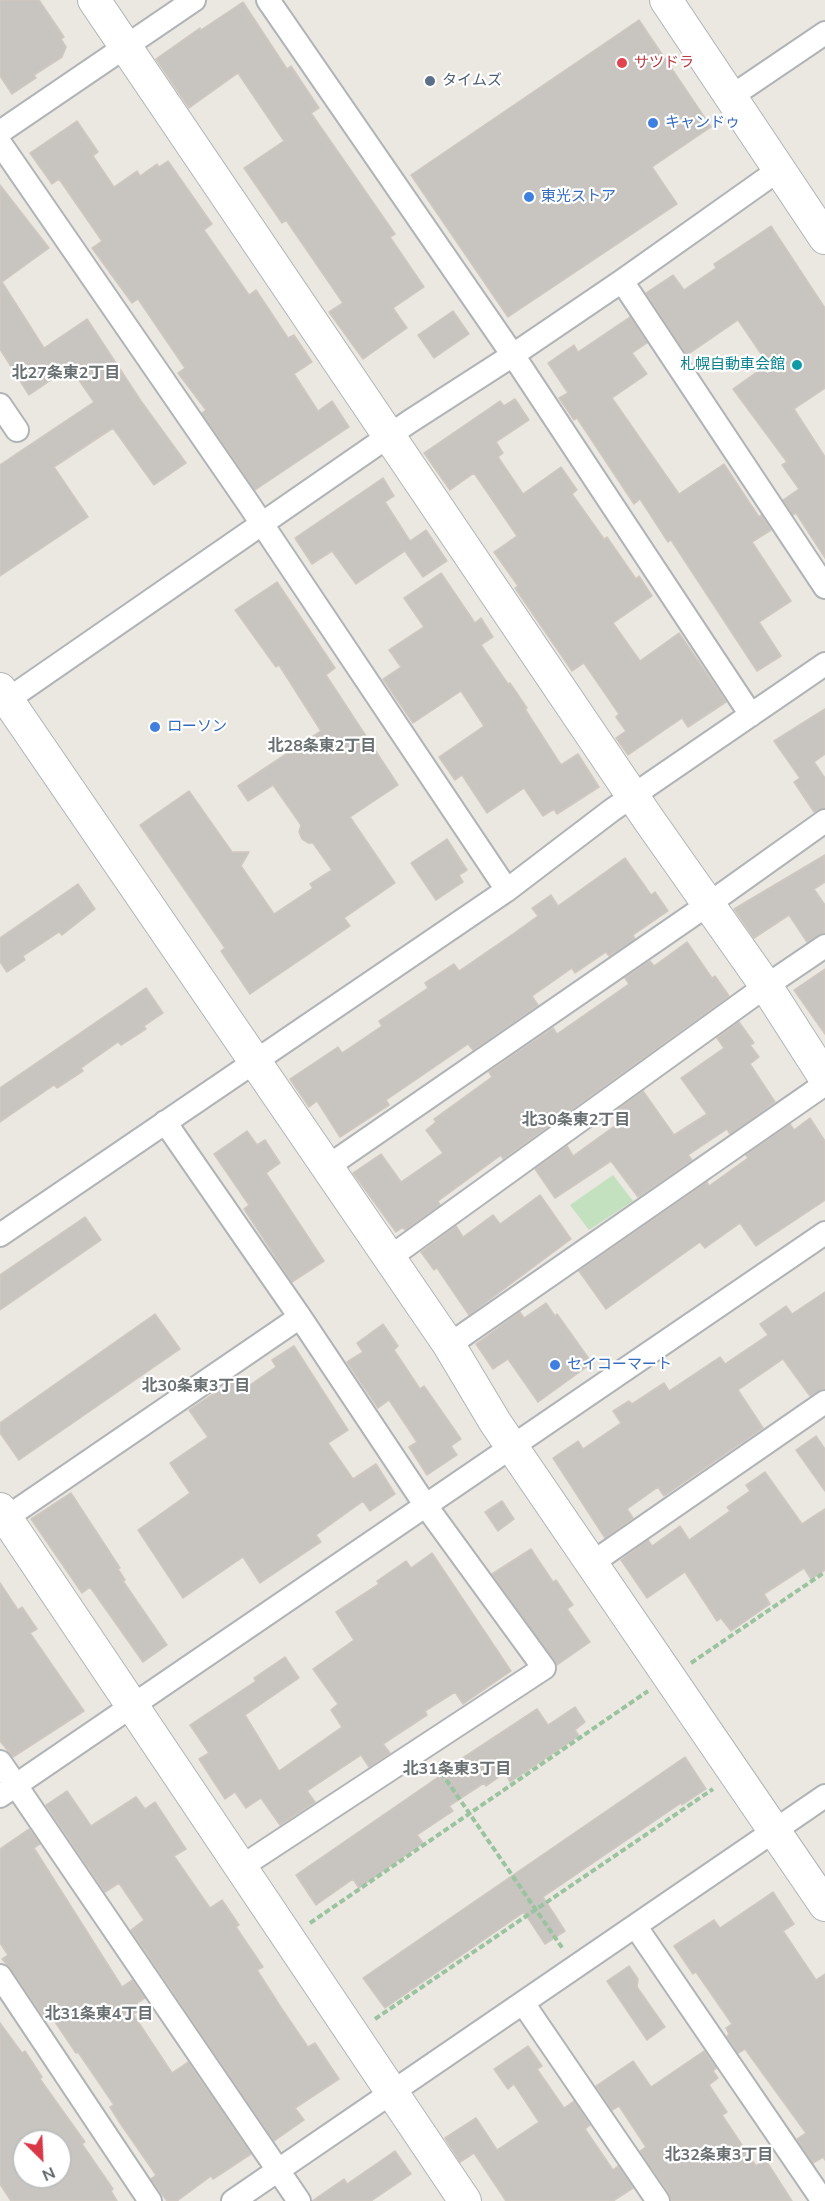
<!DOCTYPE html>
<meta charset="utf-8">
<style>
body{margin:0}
#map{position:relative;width:825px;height:2201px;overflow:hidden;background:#ebe7e1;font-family:"Nunito Sans",sans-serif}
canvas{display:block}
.north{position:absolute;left:12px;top:2129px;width:60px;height:60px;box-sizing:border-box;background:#fff;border:2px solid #bdbfbf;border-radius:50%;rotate:156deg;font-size:16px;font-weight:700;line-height:24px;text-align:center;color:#595e60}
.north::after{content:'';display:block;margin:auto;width:21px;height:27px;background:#d83947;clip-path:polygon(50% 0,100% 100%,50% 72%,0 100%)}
</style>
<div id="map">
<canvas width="825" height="2201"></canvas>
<div class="north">N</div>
</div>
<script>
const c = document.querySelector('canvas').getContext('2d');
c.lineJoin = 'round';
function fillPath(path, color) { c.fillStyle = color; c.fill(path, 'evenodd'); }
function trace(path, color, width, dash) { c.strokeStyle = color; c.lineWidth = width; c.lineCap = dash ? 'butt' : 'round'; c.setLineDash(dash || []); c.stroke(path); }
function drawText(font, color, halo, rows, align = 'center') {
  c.font = font + ' "Nunito Sans","Noto Sans JP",sans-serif'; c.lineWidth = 4.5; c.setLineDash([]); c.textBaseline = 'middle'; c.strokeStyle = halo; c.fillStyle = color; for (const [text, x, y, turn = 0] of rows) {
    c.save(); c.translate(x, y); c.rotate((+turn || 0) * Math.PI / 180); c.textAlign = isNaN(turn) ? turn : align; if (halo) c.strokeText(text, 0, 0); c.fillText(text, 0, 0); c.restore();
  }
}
fillPath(new Path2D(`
 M613,1175l20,26 -44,29 -19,-25z`), '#c4e1bf');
const building = new Path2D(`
 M0,0h39l25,37 -3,2 5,8 -4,10 -28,18 2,3 -24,16 -12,-18z
 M243,2l44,67 4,-3 28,42 -8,5 84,121 -5,3 34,50 -31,21 14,20 -44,31 -34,-47 14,-9 -57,-83 -4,3 -38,-55 40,-27 -46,-68 -49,35 -33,-49 44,-31 1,2z
 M639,20l72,107 -59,40 25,37 -169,113 -97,-142z
 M77,121l21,31 -5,4 21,31 23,-16 3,5 17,-12 2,3 9,-6 44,63 -8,6 45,65 7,-5 32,48 6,-3 18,27 -18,12 24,37 14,-10 17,26 -94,63 -53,-77 4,-3 -28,-37 7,-5 -47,-69 -6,4 -40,-55 10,-7 -43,-62 -7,5 -22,-31z
 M0,185l49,63 -47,34 42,66 43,-29 54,82 45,62 -32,22 -41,-57 -59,39 34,50 -88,59v-111l94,-63 -24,-35 -41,28 -29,-46z
 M771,226l54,82v80l-31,21 31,48v101l-29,-45 -3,2 -10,-15 16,-11 -17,-24 5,-3 -54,-73 35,-25 -30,-44 -51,35 -41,-62 27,-18 11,15 32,-22 -2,-4z
 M453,311l16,23 -35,24 -16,-23z
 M630,317l17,26 -15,10 15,21 -35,24 67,96 45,-30 35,53 2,-2 10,15 -19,12 39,59 -32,21 22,34 -24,15 -86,-131 -3,2 -28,-43 -6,5 -57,-86 -3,2 -15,-22 9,-5 -20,-30 26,-18 4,7z
 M515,399l14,21 -33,22 7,11 -5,4 25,37 38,-27 16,23 -5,4 32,45 3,-2 29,42 3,-3 13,20 -39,27 27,38 39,-28 47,69 -38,25 -6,-9 -54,37 -12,-17 10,-7 -10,-14 3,-3 -35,-51 -12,8 -57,-83 3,-2 -24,-34 23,-16 -43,-63 -24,17 -26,-37 76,-52 4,5z
 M383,478l11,18 -9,6 25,39 16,-11 21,31 -24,16 -18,-26 -49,33 -24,-33 -20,13 -17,-26z
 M441,573l34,50 6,-5 12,19 -12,8 27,39 2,-1 17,25 -2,1 36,56 17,-11 21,33 -42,27 -3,-5 -11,7 -19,-28 -37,25 -25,-38 -7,5 -16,-23 45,-31 -23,-35 -48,32 -30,-44 18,-12 -12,-17 35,-23 -20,-29z
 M277,582l58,86 -9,7 72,110 -48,32 45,66 -51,35 6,8 -100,68 -29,-43 4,-3 -85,-123 49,-34 43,61h17l-8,14 33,48 39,-26 -3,-4 22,-14 -19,-27h-5l-6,-4 -3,-7 2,-7 -28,-40 -25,16 -10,-15 83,-55 -42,-66 -3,2 -41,-57z
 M825,709v45l-11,8 11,16v30l-11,4 -20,-30 6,-4 -26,-37z
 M447,839l20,31 -8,5 4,7 -27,18 -25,-37z
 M825,855v27l-11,7 11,16v28l-18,9 -18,-27 -35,23 -20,-29z
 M625,858l26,37 4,-3 13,19 -35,24 2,4 -26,17 -3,-4 -31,21 -3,-5 -40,28 6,9 -65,45 -5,-6 -82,56 3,5 -49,32 -23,-36 -8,6 -19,-28 48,-32 4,6 40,-27 -3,-5 49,-33 -3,-5 29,-19 5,7 54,-37 25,-18 -6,-8 19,-13 7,11z
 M78,884l17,25 -33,26 -3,-3 -36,24 2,4 -18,12 -7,-10v-24z
 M687,942l25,36 3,-2 14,20 -226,163 -2,-4 -63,46 2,4 -35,25 -2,-3 -7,5 -43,-59 28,-19 20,28 42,-29 -17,-23 10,-8 -2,-3 58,-42 -3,-5 64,-44 4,6 72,-50 -4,-6 25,-17 4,5z
 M825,969v65l-31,-44z
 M146,988l17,25 -19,13 2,3 -25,16 -3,-3 -37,26 2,3 -26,17 -3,-3 -54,37v-34z
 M739,1022l15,21 -4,2 9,12 -9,7 25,38 -45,32 -3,-5 -39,26 4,5 -54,37 -27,-36 -56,37 -20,-29 32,-23 6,10 50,-36 -7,-9 27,-20 31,44 33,-21 -26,-36 43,-30 -7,-10z
 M810,1118l15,23v59l-69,46 -16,-23 -35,25 -5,-6 -94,67 -27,-38 128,-89 2,4 39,-28 -2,-3 44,-31 4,6z
 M247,1131l10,14 8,-5 15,23 -14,10 58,88 -32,21 -48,-73 5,-4 -35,-51z
 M540,1195l31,44 -102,76 -32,-47 -3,2 -13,-18 35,-26 7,11 30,-22 7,9z
 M85,1217l16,23 -101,70v-35z
 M825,1292v96l-15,8 -27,-37 -45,31 25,38 -99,68 -6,-9 -31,22 6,9 -28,20 -52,-80 25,-17 5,8 38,-26 -8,-12 16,-10 3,3 32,-21 5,8 51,-34 5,7 43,-29 -8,-11 26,-18 6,8z
 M546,1303l9,13 2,-2 35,49 -54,39 -30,-43 -15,10 -17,-25 44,-32 4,6z
 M155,1314l25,35 -161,111 -19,-27v-10z
 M383,1324l15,22 -4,4 26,39 4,-3 37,53 -10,7 6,9 -30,20 -18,-28 8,-5 -28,-42 -11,8 -31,-46 16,-10 -6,-9z
 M294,1346l54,84 -20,13 25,36 23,-15 19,30 -25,17 -7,-10 -47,34 5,7 -61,41 -17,-26 -60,41 -45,-68 52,-37 -20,-30 38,-26 -19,-27 48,-32 7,11 32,-22 -4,-7z
 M816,1436l9,13v42l-29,-41z
 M765,1472l37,52 23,-15v61l-14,9 -7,-11 -40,26 6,10 -39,27 -10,-13 -4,3 -32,-49 -38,26 -26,-38 27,-20 4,6 28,-20 9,14 41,-29 -3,-4 23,-16 -4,-6z
 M71,1493l49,75 -2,1 7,11 -2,1 44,64 -24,17 -53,-75 -8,6 -51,-74z
 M502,1501l12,18 -16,12 -13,-19z
 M531,1549l22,33 3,-2 17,25 -6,4 23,33 -33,23 -65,-91z
 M432,1553l79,118 -48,33 -8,-12 -30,19 2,4 -44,29 7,9 -21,14 -8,-12 -54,36 8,11 -35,23 -19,-27 -15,10 -11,-16 -10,7 -26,-40 10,-6 -19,-28 66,-44 -2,-3 31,-21 14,21 -54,37 34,56 63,-44 -11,-17 7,-6 -25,-35 41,-29 -18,-28 43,-28 -2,-3 29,-20 5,7z
 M0,1583l18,27 4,-3 15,22 -7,4 54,78 -71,46 -13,-16z
 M575,1707l10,15 -10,8 4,6 -69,46 -5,-9 -19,13 -2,-3 -35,23 4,5 -36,24 6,8 -64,45 -6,-9 -37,26 -20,-30 154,-106 -1,-2 88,-58 11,16z
 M685,1757l21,32 -24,16 -1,-2 -138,94 22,34 -20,13 -21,-32 -139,96 -22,-30z
 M67,1791l24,35 45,-29 9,12 10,-7 31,47 -12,7 36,52 12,-8 17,25 -3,2 27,40 -6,3 25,39 26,38 7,-4 24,36 -44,29 9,12 -30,21 -143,-211 13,-10 -25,-37 -14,9 -59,-87z
 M29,1829l11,15 -6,4 88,139 10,-7 13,18 -8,5 4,6 -8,5 39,59 16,-11 63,92 -38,25 -2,-3 -34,25h-10l-16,-22 5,-4 -36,-52 -10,-16 4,-2 -36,-53 -2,1 -27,-40 -5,4 -33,-48 -9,-10 6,-4 -8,-12v-94z
 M773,1892l21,32 -11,7 33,49 9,-6v186l-2,-3 -10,6 -16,-24 9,-6 -61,-84 -7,4 -11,-17 2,-2 -3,-6 6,-4 -36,-52 -3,2 -19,-28 40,-26 6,8z
 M629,1966l9,13 -1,8 28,40 -18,13 -40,-59z
 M0,2023l22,30 3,-2 17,26 -2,2 45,63 -3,2 31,45 -2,2 6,10h-106l-11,-17zM24,2141h36v36h-36z
 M528,2046l14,20 -5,3 27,39 10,-7 16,24 -5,4 28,41 5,-4 15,22 -20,13h-107l-32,-48 -14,9 -15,-24 31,-20 21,32 42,-28 -25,-38 -6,5 -14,-20z
 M704,2051l12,17 -3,3 5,7 -9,7 18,27 -5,3 34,51 9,-7 27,42h-120l-3,-8 -29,-42 6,-4 -27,-41 -7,4 -16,-24 37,-25 18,26z
 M395,2151l16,23 -40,27h-59l32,-22 3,5z`);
fillPath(building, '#c8c4c0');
trace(building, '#cfc8c0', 1.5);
const street = new Path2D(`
 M268,0l253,367 230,348
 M732,96l93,-63
 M0,132l194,-132
 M0,143l248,360 259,387
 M622,281l203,306
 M0,405l17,25
 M0,705l409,-283 104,-67 109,-74 158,-112
 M165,1122l135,195 126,189 118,162 -303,199
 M327,1167l383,-264 115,-82
 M0,1235l507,-345 105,-80 213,-146
 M389,1258l377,-272 59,-40
 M449,1345l376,-261
 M0,1522l300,-205
 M592,1563l233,-161
 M0,1762l299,439
 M0,1796l825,-563
 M636,1927l187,274
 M0,1976l150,225
 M523,2003l135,198
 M233,2201l592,-405`);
const secondary = new Path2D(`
 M94,0l555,820 117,166 59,92
 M666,0l159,238
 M0,689l449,656 46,77 330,483
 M0,1509l465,692`);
trace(street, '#b1b4b7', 26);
trace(secondary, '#b0b5b7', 34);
trace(new Path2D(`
 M691,1663l134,-91
 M436,1765l127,184
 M310,1923l338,-232
 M375,2019l338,-230`), '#9ac39f', 4, [6, 3]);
trace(street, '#fff', 22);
trace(secondary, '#fff', 32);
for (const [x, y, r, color] of [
 [622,63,6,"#e0444e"],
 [430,81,6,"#5c6f8a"],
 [653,123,6,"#3f7fe0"],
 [529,197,6,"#3f7fe0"],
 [797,365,6,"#0f9aa8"],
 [155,727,6,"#3f7fe0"],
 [555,1365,6,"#3f7fe0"]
]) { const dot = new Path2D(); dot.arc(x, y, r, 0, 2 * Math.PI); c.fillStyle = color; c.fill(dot); trace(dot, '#fff', 2); }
drawText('15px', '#be3a42', '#fff', [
 ["サツドラ",634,63]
], 'left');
drawText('15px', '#4e5e75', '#fff', [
 ["タイムズ",442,81]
], 'left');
drawText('15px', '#366cbe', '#fff', [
 ["キャンドゥ",665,123],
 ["東光ストア",541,197],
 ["ローソン",167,727],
 ["セイコーマート",567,1365]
], 'left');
drawText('15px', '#0d838f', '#fff', [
 ["札幌自動車会館",785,365]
], 'right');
drawText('bold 16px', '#6a7072', '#fff', [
 ["北27条東2丁目",66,374],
 ["北28条東2丁目",322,747],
 ["北30条東2丁目",576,1121],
 ["北30条東3丁目",196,1387],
 ["北31条東3丁目",457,1770],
 ["北31条東4丁目",99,2015],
 ["北32条東3丁目",719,2156]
]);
</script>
